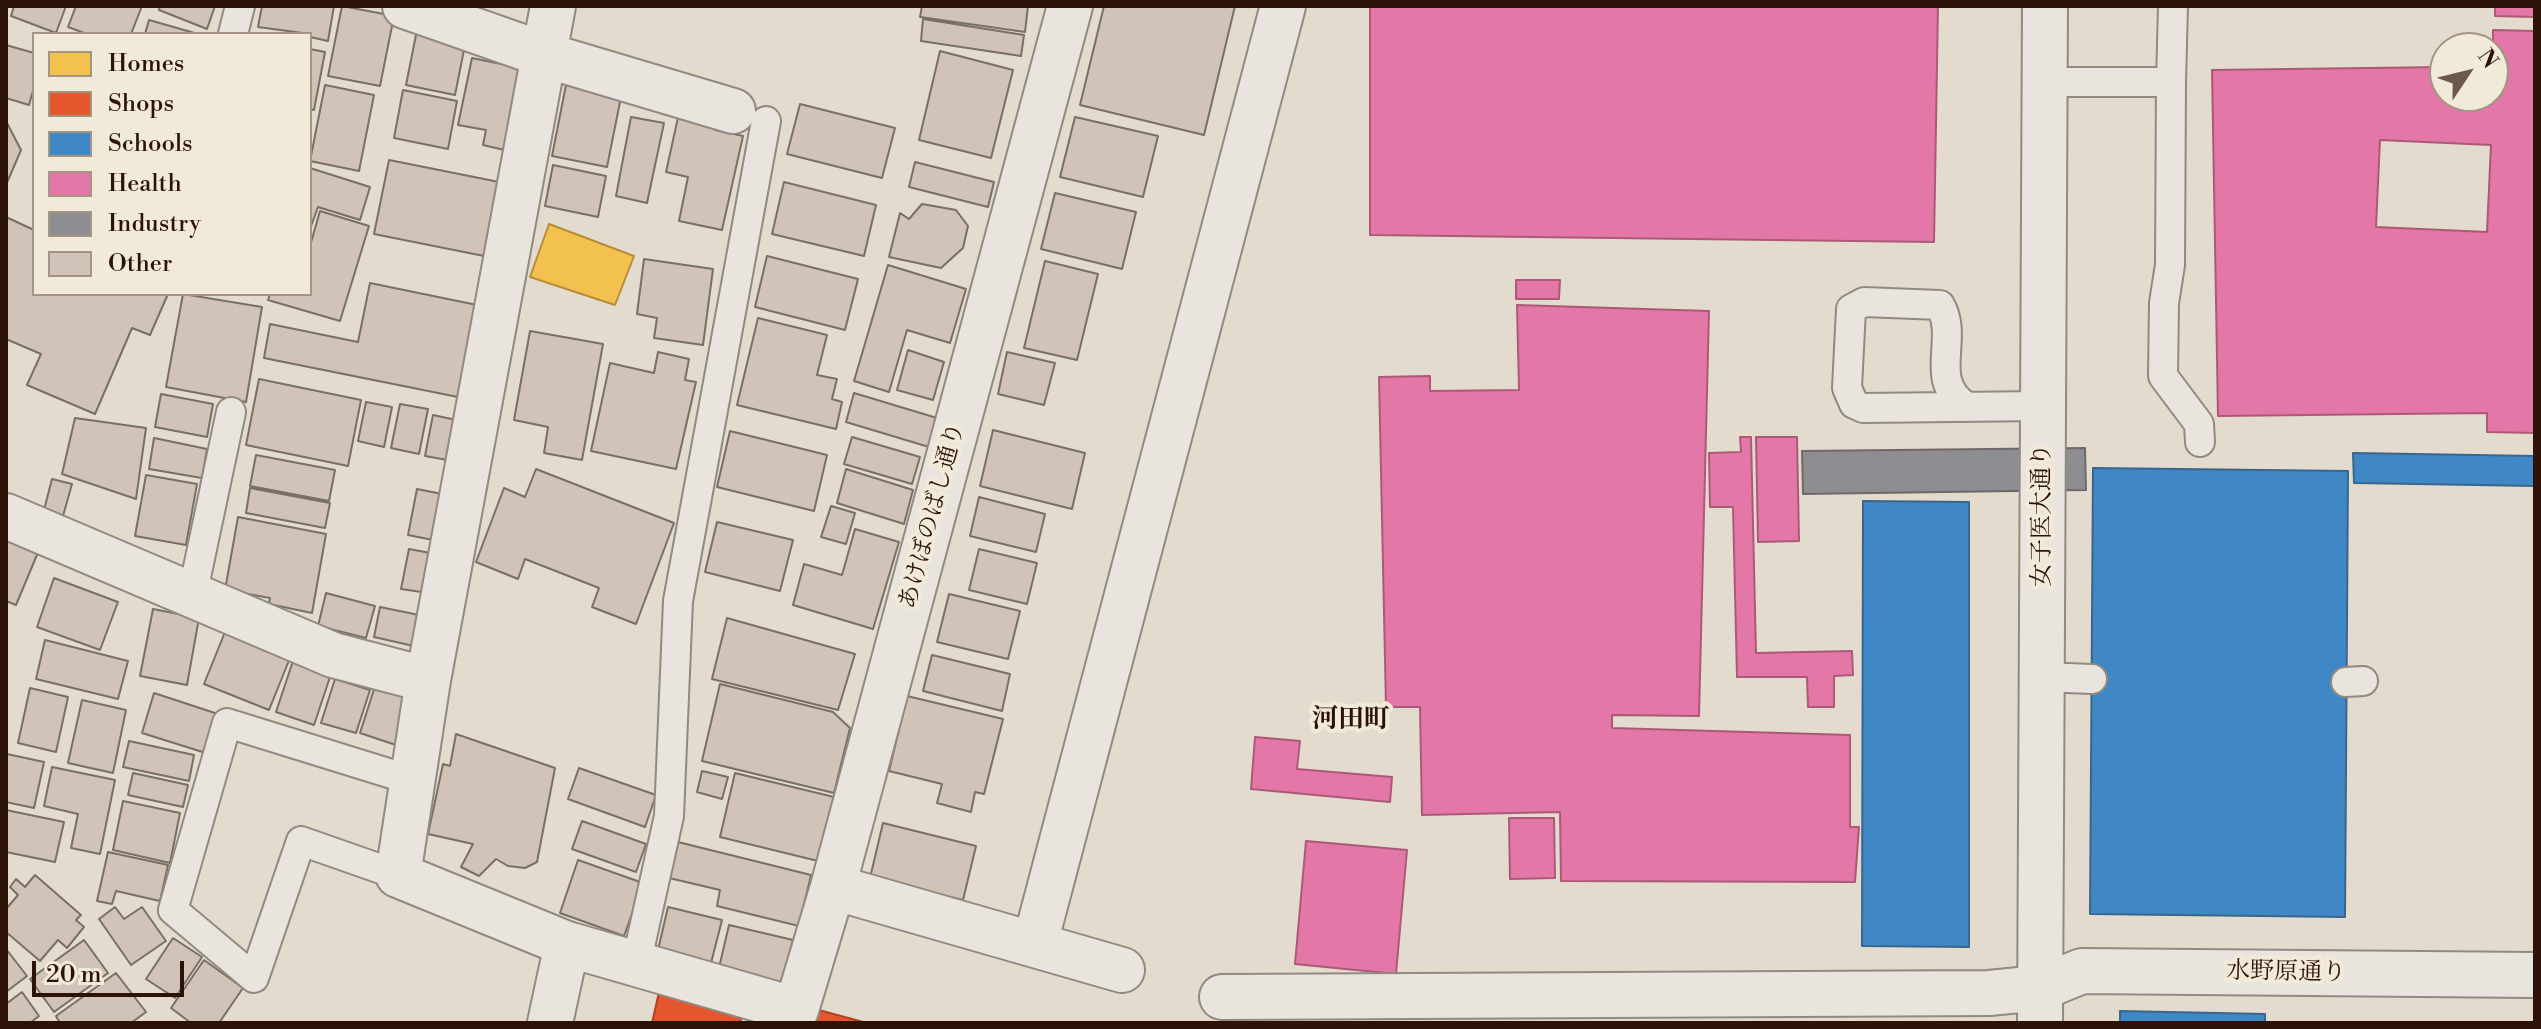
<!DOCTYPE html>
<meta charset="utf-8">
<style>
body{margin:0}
#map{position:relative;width:2541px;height:1029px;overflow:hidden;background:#e3dbcd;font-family:"Libre Bodoni",serif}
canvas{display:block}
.frame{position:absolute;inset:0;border:8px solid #2d1307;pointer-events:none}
.legend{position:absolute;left:32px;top:32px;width:280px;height:264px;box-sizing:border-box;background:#f2ead9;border:2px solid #a39485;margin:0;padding:10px 14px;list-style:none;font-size:24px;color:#2d1307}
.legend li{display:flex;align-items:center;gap:16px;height:40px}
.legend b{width:40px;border:2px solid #a39485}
.north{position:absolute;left:2429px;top:32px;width:80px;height:80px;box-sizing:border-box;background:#f2ead9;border:2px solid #a39485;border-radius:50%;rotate:55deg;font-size:22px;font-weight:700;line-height:32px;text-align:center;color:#2d1307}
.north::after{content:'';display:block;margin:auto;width:28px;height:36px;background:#6d594c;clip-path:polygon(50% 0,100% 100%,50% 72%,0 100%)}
.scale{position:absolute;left:32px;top:961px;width:152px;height:36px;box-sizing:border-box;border:4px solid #2d1307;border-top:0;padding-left:10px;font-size:24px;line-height:28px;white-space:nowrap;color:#2d1307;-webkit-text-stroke:6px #f2ead9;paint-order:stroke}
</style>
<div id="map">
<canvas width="2541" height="1029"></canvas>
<div class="frame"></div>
<ul class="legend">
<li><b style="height:22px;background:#f2c14e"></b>Homes</li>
<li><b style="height:22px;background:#e4572e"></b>Shops</li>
<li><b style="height:22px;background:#3f88c5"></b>Schools</li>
<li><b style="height:22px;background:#e377a8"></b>Health</li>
<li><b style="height:22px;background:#8d8d92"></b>Industry</li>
<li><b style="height:22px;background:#d2c3b9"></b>Other</li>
</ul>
<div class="north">N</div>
<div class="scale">20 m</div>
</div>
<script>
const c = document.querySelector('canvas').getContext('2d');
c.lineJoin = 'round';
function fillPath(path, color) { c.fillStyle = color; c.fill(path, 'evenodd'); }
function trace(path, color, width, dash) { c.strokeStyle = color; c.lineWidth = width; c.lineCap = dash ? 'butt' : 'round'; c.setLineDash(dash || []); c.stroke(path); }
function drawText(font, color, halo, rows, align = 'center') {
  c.font = font + ' "Libre Bodoni","Noto Serif JP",serif'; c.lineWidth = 8; c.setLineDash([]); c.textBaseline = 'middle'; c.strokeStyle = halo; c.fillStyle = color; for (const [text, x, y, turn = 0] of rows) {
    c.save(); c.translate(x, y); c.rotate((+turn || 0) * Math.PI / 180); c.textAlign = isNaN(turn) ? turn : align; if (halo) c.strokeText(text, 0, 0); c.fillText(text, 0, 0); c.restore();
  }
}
const homes = new Path2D(`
 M549,224l85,32 -19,49 -85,-28z`);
fillPath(homes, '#f2c14e');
trace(homes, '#b78d39', 2);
const shops = new Path2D(`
 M660,988l84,20 -4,15h-88z
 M815,1009l52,14h-56z`);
fillPath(shops, '#e4572e');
trace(shops, '#ad4322', 2);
const schools = new Path2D(`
 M2353,453l182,3v30l-181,-3z
 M2093,468l255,3 -3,446 -255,-3z
 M1863,501l106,1v445l-107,-1z
 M2120,1011l145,3v9h-145z`);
fillPath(schools, '#3f88c5');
trace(schools, '#3a658c', 2);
const health = new Path2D(`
 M1370,6h568l-4,236 -564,-7z
 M2495,6h40v11l-40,-1z
 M2493,30l42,1v402l-48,-1v-19l-269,3 -6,-346 233,-3v29h48zM2380,140l111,5 -4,87 -111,-5z
 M1516,280h44l-1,19h-43z
 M1517,305l192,6 -10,405 -87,-1v13l238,7v92h9l-4,55 -294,-1 -1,-69 -138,3 -2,-108h-34l-7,-330 51,-1v15l89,-1z
 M1740,437h11l5,216 96,-2 1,24 -19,1v31h-26l-1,-30h-70l-4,-170h-23l-1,-54 32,-1z
 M1756,437h41l2,104 -41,1z
 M1255,737l45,4 -3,28 95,8 -2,25 -139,-13z
 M1509,818h45l1,60 -45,1z
 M1306,841l101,9 -11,124 -101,-10z`);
fillPath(health, '#e377a8');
trace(health, '#ac5978', 2);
const industry = new Path2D(`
 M2085,448l1,42 -283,4 -1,-43z`);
fillPath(industry, '#8d8d92');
trace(industry, '#706868', 2);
const building = new Path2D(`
 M14,6h52l-10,27 -45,-17z
 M76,6h66l-11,28h-44l-19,-7z
 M160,6h55l-8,23 -48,-19z
 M262,6h72l-6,35 -18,-4v-3l-52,-7z
 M342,6l52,10 -14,70 -52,-10z
 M922,6h106l-3,26 -105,-15z
 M1104,6h131l-31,129 -124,-30z
 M923,19l101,16 -3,21 -100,-15z
 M149,20l49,14h-53z
 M418,25l49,10 -12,60 -49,-10z
 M6,45l28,8v34l-5,18 -23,-7z
 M310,49l15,3 -11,58 -4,-1z
 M940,51l73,19 -22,88 -72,-18z
 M472,58l58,12 -17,82 -30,-7 3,-15 -28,-5z
 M325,85l49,10 -15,76 -49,-10z
 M566,85l55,12 -14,70 -55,-11z
 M403,90l54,11 -9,48 -54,-11z
 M800,104l95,24 -13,50 -95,-24z
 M679,113l38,8 -2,9 28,6 -21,94 -43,-9 9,-44 -22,-5z
 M631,117l33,6 -17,80 -31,-7z
 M1075,117l83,19 -15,61 -83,-20z
 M6,121l15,29 -15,35z
 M389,160l110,22 -15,74 -110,-22z
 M915,162l79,20 -6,25 -79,-20z
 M553,165l53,11 -8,41 -53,-11z
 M310,168l60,19 -10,33 -42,-13 -8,22z
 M784,182l92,23 -12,51 -92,-22z
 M1055,193l81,19 -14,57 -81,-20z
 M922,204l34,6 12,16 -5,22 -22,20 -52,-11 11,-44 9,6z
 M320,211l49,15 -29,95 -72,-21 2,-6h40v-48z
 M6,217l28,13v64h134l-18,41 -18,-7 -37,86 -68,-29 14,-31 -35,-15z
 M767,256l91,23 -13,51 -90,-23z
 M644,259l69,10 -10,76 -49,-7 3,-20 -20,-4z
 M1045,261l53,13 -21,86 -53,-12z
 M888,265l78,24 -16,54 -43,-13 -18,62 -35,-11z
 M370,283l107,22 -19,92 -194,-39 6,-34 88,18z
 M183,294l79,13 -16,95 -80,-15z
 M758,318l69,17 -10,40 20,4 -5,20 10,3 -6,27 -99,-24z
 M530,331l73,13 -21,116 -38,-7 4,-26 -34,-7z
 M908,350l36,12 -11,38 -36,-10z
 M658,352l31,7 -4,21 11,2 -20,87 -85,-18 19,-88 44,10z
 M1007,352l48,11 -11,42 -46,-11z
 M259,379l102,21 -13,66 -102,-21z
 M854,393l83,25 -8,29 -83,-25z
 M161,394l52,10 -6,33 -52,-10z
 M366,402l26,5 -8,40 -26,-6z
 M400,404l28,5 -9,45 -28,-6z
 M433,415l28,6 -8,40 -28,-5z
 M75,418l71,10 -10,71 -74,-25z
 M993,430l92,23 -13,56 -92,-23z
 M730,431l97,24 -13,56 -97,-24z
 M852,437l68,20 -8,27 -68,-20z
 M154,438l53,11 -5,29 -53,-9z
 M256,455l79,15 -6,31 -79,-15z
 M536,469l138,54 -38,101 -44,-17 7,-19 -74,-29 -7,20 -42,-17 28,-74 21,9z
 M846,469l67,21 -9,34 -67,-21z
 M146,475l51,9 -11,61 -51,-9z
 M52,479l20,5 -9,32 -19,-6z
 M250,488l80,15 -5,25 -79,-15z
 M417,489l30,6 -9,46 -30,-6z
 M979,497l66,17 -9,38 -66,-16z
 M831,506l24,7 -9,31 -25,-7z
 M238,517l88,17 -14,79 -43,-9 1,-6 -45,-8z
 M717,522l76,18 -13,51 -75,-19z
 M855,529l44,13 -26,87 -80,-24 11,-41 38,11z
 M6,537l33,13 -23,55 -10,-4z
 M409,549l27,5 -8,39 -27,-4z
 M979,549l58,14 -10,41 -58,-14z
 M54,578l64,24 -18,48 -63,-23z
 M326,593l49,13 -9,32 -48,-12z
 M949,594l71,17 -12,48 -71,-17z
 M380,607l44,9 -6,31 -44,-10z
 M153,609l46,9 -12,67 -47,-9z
 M727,618l128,36 -17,56 -126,-31z
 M225,632l65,26 -21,52 -65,-26z
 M45,640l83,21 -10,38 -82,-20z
 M932,655l78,19 -8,37 -79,-20z
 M293,661l38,13 -17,51 -38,-13z
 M335,679l35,11 -14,43 -35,-10z
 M377,680l36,11 -17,54 -36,-12z
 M720,684l113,28 17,16 -16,65 -132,-32z
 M30,688l38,9 -12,55 -38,-9z
 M154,693l67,22 -12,39 -67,-21z
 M907,696l96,23 -19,75 -9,-2 -4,20 -34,-9 5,-19 -53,-13z
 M82,700l44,10 -13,63 -45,-10z
 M456,734l99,34 -18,94 -12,6 -17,-2 -12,-7 -17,17 -18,-9 12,-23 -45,-10 15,-70 7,2z
 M129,741l65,14 -5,26 -66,-14z
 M7,754l37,8 -10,46 -28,-6z
 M52,767l63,13 -15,74 -29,-6 7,-34 -34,-8z
 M579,768l77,27 -11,32 -77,-28z
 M702,771l26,6 -6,22 -25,-7z
 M133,773l55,12 -5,22 -55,-12z
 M735,773l99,24 -16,64 -98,-24z
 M123,801l57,12 -10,50 -57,-13z
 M6,810l58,12 -9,40 -49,-10z
 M582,821l64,23 -10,28 -64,-23z
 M883,823l93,23 -13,54 -93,-22z
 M678,842l133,33 -12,51 -82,-20 3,-16 -51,-12z
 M108,852l60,13 -8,36 -44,-10 -4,13 -15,-3z
 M578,860l65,23 -19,53 -64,-23z
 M35,875l46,40 -5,5 8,7 -17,21 -9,-8 -18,21 -34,-29v-23l12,-14 -8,-8 6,-8 9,8z
 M115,907l9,12 18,-12 24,34 -35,24 -32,-46z
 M668,907l54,13 -11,43 -53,-13z
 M729,925l64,15 -12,48 -63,-16z
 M173,938l29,19 -27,41 -29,-19z
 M84,940l24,33 -54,39 -24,-33z
 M6,949l21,27 -21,16z
 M204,960l39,28 -24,35h-28l-20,-15z
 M116,973l30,39 -15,11h-71l-4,-7z
 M22,992l17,24 -9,7h-24v-19z`);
fillPath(building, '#d2c3b9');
trace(building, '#787067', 2);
const service = new Path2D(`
 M233,34l7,-28
 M2045,82h126l2,-76
 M2171,82l-1,183 -6,38 -1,73 36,48 1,18
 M1967,407c-41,-27 -7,-67 -27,-102l-76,-3 -13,7 -4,79 7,16 9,4 180,-2
 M192,596l39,-184
 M2042,677l50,2
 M2346,682l17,-1
 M398,875l-97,-34 -47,137 -81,-68 54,-187 184,57
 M636,964l33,-148 9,-215 88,-480`);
const minor = new Path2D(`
 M405,6l140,49 188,56
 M6,516l327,139 95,25
 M833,887l289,83
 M1035,943l248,-937
 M567,944l229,66
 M1222,997l767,-4 51,-5 42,-17 453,4
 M550,1023l17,-79 -169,-69 30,-195 125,-674
 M786,1023l10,-13 37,-123 237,-881`);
const tertiary = new Path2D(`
 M2040,1023l5,-1017`);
trace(service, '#928a81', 32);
trace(minor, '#928a81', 48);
trace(tertiary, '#928a81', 48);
trace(service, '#e9e5de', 28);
trace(minor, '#e9e5de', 44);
trace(tertiary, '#e9e5de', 44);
drawText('24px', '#2d1307', '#f2ead9', [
 ["女子医大通り",2043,515,-90],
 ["あけぼのばし通り",933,516,-75],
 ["水野原通り",2286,973,1]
]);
drawText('bold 26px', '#2d1307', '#f2ead9', [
 ["河田町",1351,721]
]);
</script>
